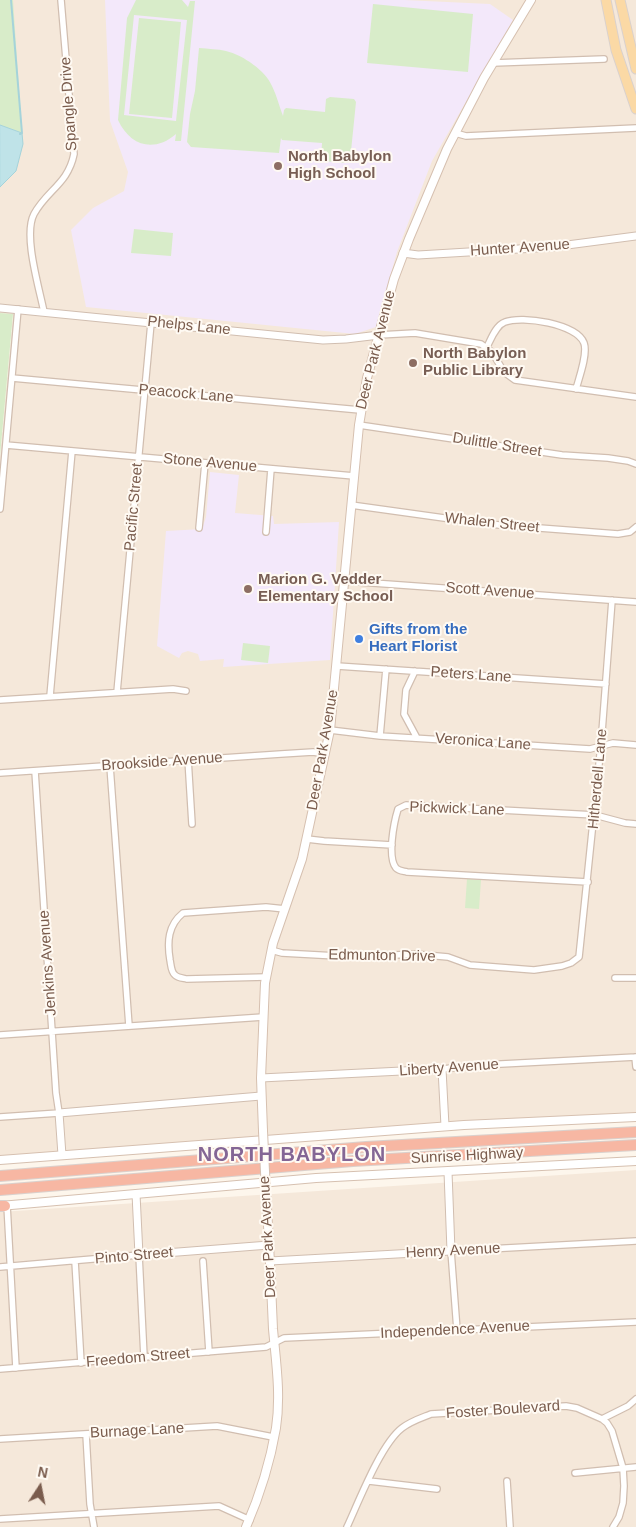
<!DOCTYPE html>
<style>
body{margin:0}
#map{position:relative;width:636px;height:1527px;overflow:hidden;background:#fdf6ec;font-family:Arial,sans-serif}
canvas{display:block}
.north{position:absolute;left:15px;top:1462px;width:50px;height:50px;-webkit-text-stroke:4px #fffaf3;paint-order:stroke;rotate:11deg;font-size:14px;font-weight:700;line-height:20px;text-align:center;color:#7a5c4d}
.north::after{content:'';display:block;margin:auto;width:18px;height:22px;background:#7a5c4d;clip-path:polygon(50% 0,100% 100%,50% 72%,0 100%)}
</style>
<div id="map">
<canvas width="636" height="1527"></canvas>
<div class="north">N</div>
</div>
<script>
const c = document.querySelector('canvas').getContext('2d');
c.lineJoin = 'round';
function fillPath(path, color) { c.fillStyle = color; c.fill(path, 'evenodd'); }
function trace(path, color, width, dash) { c.strokeStyle = color; c.lineWidth = width; c.lineCap = dash ? 'butt' : 'round'; c.setLineDash(dash || []); c.stroke(path); }
function drawText(font, color, halo, rows, align = 'center') {
  c.font = font + ' Arial,sans-serif'; c.lineWidth = 4; c.setLineDash([]); c.textBaseline = 'middle'; c.strokeStyle = halo; c.fillStyle = color; for (const [text, x, y, turn = 0] of rows) {
    c.save(); c.translate(x, y); c.rotate((+turn || 0) * Math.PI / 180); c.textAlign = isNaN(turn) ? turn : align; if (halo) c.strokeText(text, 0, 0); c.fillText(text, 0, 0); c.restore();
  }
}
fillPath(new Path2D(`
 M0,0h636v1117l-636,43v-704l13,-141 -13,-2z
 M636,1170v357h-636v-315z`), '#f5e8da');
fillPath(new Path2D(`
 M105,0h299l86,4 23,16 -81,141 -35,91 -21,75 -21,7 -269,-27 -15,-77 22,-22 31,-17 4,-19 -18,-51z
 M210,472l29,3 -4,38 38,3 1,8 65,-2 -9,138 -107,7 1,-8 -24,2 -2,-7 -10,-3 -6,2 -3,5 -22,-12 9,-115 36,-2 4,-12z`), '#f3e8fa');
fillPath(new Path2D(`
 M0,0h13l9,133 -22,-8z
 M136,0h46l6,7 2,-6h5l-14,140h-6l1,-7c-22,19 -46,12 -58,-14l9,-102zM134,15l53,5 -11,101 -52,-6z
 M373,4l100,10 -5,58 -101,-9z
 M139,18l42,4 -9,96 -43,-4z
 M199,48c9,1 19,1 27,3 17,4 40,20 46,35 5,10 7,20 11,30l1,-6 2,-2 39,4 1,-13 4,-2 24,2 2,3 -6,59 -3,2 -24,-2 -2,-2 1,-16 -40,-3 -1,-2 -2,15 -88,-6 -4,-5 3,-28 5,-23z
 M134,229l39,4 -2,23 -40,-3z
 M0,313l13,1 -13,142z
 M243,643l27,3 -2,17 -27,-3z
 M467,879l14,1 -2,29 -14,-1z`), '#d8ecc9');
const water = new Path2D(`
 M0,125l22,8 1,11 -7,27 -16,16z`);
fillPath(water, '#bfe3e8');
trace(water, '#a5d3da', 1);
trace(new Path2D(`
 M11,0l11,133 -2,1`), '#a5d3da', 2);
const minor = new Path2D(`
 M493,63l111,-4
 M455,133l11,3 170,-8
 M44,312c-5,-25 -21,-77 -10,-98 13,-24 34,-30 40,-60l-13,-154
 M379,335l36,-2 66,11 11,8 12,20 11,8 121,17
 M487,347c4,-8 9,-22 18,-25 17,-7 72,2 79,21 4,11 -5,35 -8,46
 M12,378l348,32
 M359,425l203,30 46,3 20,3 8,3
 M6,445l348,31
 M351,505l136,19 131,10 12,-2 6,-5
 M0,509l18,-200
 M199,528l6,-65
 M266,532l5,-63
 M345,581l291,21
 M337,666l269,18
 M415,671l-9,19 -2,24 13,24
 M117,692l34,-369
 M50,696l22,-245
 M0,700l173,-11 13,2
 M330,730l50,6 210,13 23,-6 23,2
 M380,736l6,-67
 M188,759l4,65
 M110,766l19,260
 M0,773l281,-19 32,-2 12,2
 M307,839l17,2 68,4
 M588,882l-181,-10c-4,-1 -8,-1 -11,-4 -9,-11 -2,-46 2,-59l8,-4 189,10 30,8 11,1
 M271,950l11,3 73,4 60,-3 33,3 22,8 64,5 28,-4 9,-3 8,-6 22,-212 11,-145
 M266,977l-79,2c-4,-1 -9,-1 -12,-4 -4,-3 -4,-10 -5,-15 -3,-18 -2,-35 13,-47l83,-6 19,2
 M615,978h21
 M0,1035l263,-18
 M635,1057l1,10
 M442,1069l40,-4 154,-8
 M0,1117l59,-4 -3,-20 -21,-322
 M7,1205l9,163
 M75,1261l6,102
 M203,1261l6,91
 M0,1267l139,-12 5,102
 M457,1330l-6,-79 185,-10
 M0,1369l266,-22 18,-9 352,-16
 M602,1419l26,-13 8,-7
 M86,1434l4,70 4,23
 M0,1439l217,-13 56,11
 M575,1473l61,-6
 M369,1481l68,8
 M507,1481l3,46
 M0,1519l219,-13 31,14
 M347,1527c12,-26 34,-83 55,-99 9,-7 19,-10 29,-14l135,-8 11,2 25,11 5,4 5,8 11,37 1,18 -1,17 -4,14 -6,10`);
const tertiary = new Path2D(`
 M403,253l15,2 134,-8 84,-11
 M0,308l323,32 23,-1 33,-4
 M261,1078l181,-9 3,57
 M62,1155l-3,-42 202,-17
 M136,1194l3,61 130,-10
 M270,1261l181,-10 -3,-79`);
const secondary = new Path2D(`
 M263,1131l-2,-53 4,-95 8,-40 29,-84 28,-129 29,-305 8,-47 27,-99 15,-40 38,-90 37,-71 47,-78
 M0,1160l464,-35 172,-8
 M0,1206l316,-28 320,-17
 M246,1527c14,-32 24,-64 30,-99 5,-33 0,-66 -3,-99 -2,-46 -4,-92 -7,-137`);
const primary = new Path2D(`
 M606,0l10,50 20,59
 M620,0l16,69`);
const motorway = new Path2D(`
 M0,1176l366,-29 270,-15
 M0,1190l353,-29 283,-16
 M0,1206h5`);
trace(minor, '#d1beb0', 8);
trace(tertiary, '#d1beb0', 9);
trace(secondary, '#d6c0b0', 10);
trace(primary, '#dad1cd', 11);
trace(motorway, '#dad1cd', 12);
trace(minor, '#fff', 5.5);
trace(tertiary, '#fff', 7);
trace(secondary, '#fff', 8);
trace(primary, '#fbd9a5', 9);
trace(motorway, '#f7b7a3', 10);
const secondaryBridge = new Path2D(`
 M263,1131l3,61`);
trace(secondaryBridge, '#d6c0b0', 10, []);
trace(secondaryBridge, '#fff', 8);
for (const [x, y, r, color] of [
 [278,166,5,"#8d6e63"],
 [413,363,5,"#8d6e63"],
 [248,589,5,"#8d6e63"],
 [359,639,5,"#3f7fe0"]
]) { const dot = new Path2D(); dot.arc(x, y, r, 0, 2 * Math.PI); c.fillStyle = color; c.fill(dot); trace(dot, '#fffaf3', 2); }
drawText('15px', '#7a5c4d', '#fffaf3', [
 ["Spangle Drive",69,104,-94],
 ["Hunter Avenue",520,248,-4],
 ["Phelps Lane",189,326,6],
 ["Deer Park Avenue",376,350,-76],
 ["Peacock Lane",186,394,5],
 ["Dulittle Street",497,445,9],
 ["Stone Avenue",210,463,5],
 ["Pacific Street",134,507,-85],
 ["Whalen Street",492,523,6],
 ["Scott Avenue",490,591,4],
 ["Peters Lane",471,675,4],
 ["Veronica Lane",483,742,4],
 ["Deer Park Avenue",323,750,-80],
 ["Brookside Avenue",162,762,-4],
 ["Hitherdell Lane",598,779,-85],
 ["Pickwick Lane",457,809,2],
 ["Edmunton Drive",382,956,1],
 ["Jenkins Avenue",48,963,-94],
 ["Liberty Avenue",449,1068,-4],
 ["Sunrise Highway",467,1156,-3],
 ["Deer Park Avenue",268,1237,-93],
 ["Henry Avenue",453,1251,-3],
 ["Pinto Street",134,1256,-5],
 ["Independence Avenue",455,1330,-3],
 ["Freedom Street",138,1358,-5],
 ["Foster Boulevard",503,1410,-4],
 ["Burnage Lane",137,1431,-3]
]);
drawText('bold 15px', '#785e54', '#fffaf3', [
 ["North Babylon",288,157],
 ["High School",288,174],
 ["North Babylon",423,354],
 ["Public Library",423,371],
 ["Marion G. Vedder",258,580],
 ["Elementary School",258,597]
], 'left');
drawText('bold 15px', '#366cbe', '#fffaf3', [
 ["Gifts from the",369,630],
 ["Heart Florist",369,647]
], 'left');
c.letterSpacing = '1px';
drawText('bold 20px', '#846695', '#fffaf3', [
 ["NORTH BABYLON",292,1155]
]);
c.letterSpacing = '0px';
</script>
